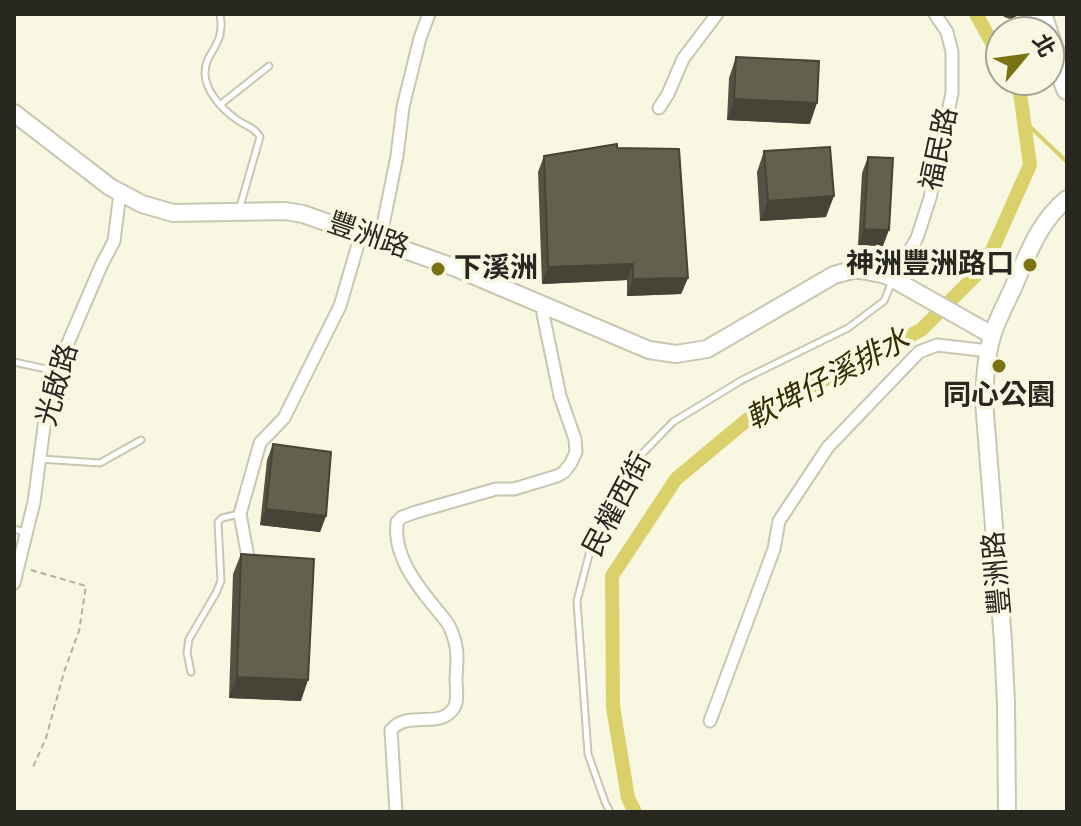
<!DOCTYPE html>
<meta charset="utf-8">
<style>
body{margin:0}
#map{position:relative;width:1081px;height:826px;overflow:hidden;background:#f8f7e1;font-family:"PT Sans","Noto Sans TC",sans-serif}
canvas{display:block}
.frame{position:absolute;inset:0;border:16px solid #292820;pointer-events:none}
.north{position:absolute;left:985px;top:16px;width:80px;height:80px;box-sizing:border-box;background:#f8f7e1;border:2px solid #a5a494;border-radius:50%;rotate:61deg;font-size:22px;font-weight:700;line-height:32px;text-align:center;color:#292820}
.north::after{content:'';display:block;margin:auto;width:28px;height:36px;background:#7b7213;clip-path:polygon(50% 0,100% 100%,50% 72%,0 100%)}
</style>
<div id="map">
<canvas width="1081" height="826"></canvas>
<div class="frame"></div>
<div class="north">北</div>
</div>
<script>
const c = document.querySelector('canvas').getContext('2d');
c.lineJoin = 'round';
function trace(path, color, width, dash) { c.strokeStyle = color; c.lineWidth = width; c.lineCap = dash ? 'butt' : 'round'; c.setLineDash(dash || []); c.stroke(path); }
function fillPath(path, color) { c.fillStyle = color; c.fill(path, 'evenodd'); }
function drawText(font, color, halo, rows, align = 'center') {
  c.font = font + ' "PT Sans","Noto Sans TC",sans-serif'; c.lineWidth = 8; c.setLineDash([]); c.textBaseline = 'middle'; c.strokeStyle = halo; c.fillStyle = color; for (const [text, x, y, turn = 0] of rows) {
    c.save(); c.translate(x, y); c.rotate((+turn || 0) * Math.PI / 180); c.textAlign = isNaN(turn) ? turn : align; if (halo) c.strokeText(text, 0, 0); c.fillText(text, 0, 0); c.restore();
  }
}
trace(new Path2D(`
 M1024,121l43,41`), '#dbd16b', 4);
trace(new Path2D(`
 M976,14l25,45
 M635,812l-7,-14 -15,-91 -1,-131 64,-97 72,-60 173,-89 64,-64 45,-101 -10,-72 -7,-13`), '#dbd16b', 14);
const lane = new Path2D(`
 M220,14c6,32 -15,37 -15,59 0,18 17,36 31,46 9,7 19,8 24,18l-21,73
 M221,104l48,-38
 M14,362l41,9
 M41,459l59,4 41,-23
 M14,529l13,4
 M191,672l-4,-19 2,-14 27,-46 5,-12 -3,-59 4,-4 17,-4
 M610,812l-5,-10 -17,-48 -11,-153 14,-54 46,-88 36,-37 69,-42 106,-52 36,-27 7,-17`);
const street = new Path2D(`
 M659,108l9,-14 15,-35 34,-45
 M380,240l17,-84 6,-49 17,-69 9,-24
 M893,279l24,-41 13,-40 22,-105v-41l-5,-20 -12,-18
 M250,568l-10,-54 20,-71 24,-25 56,-112 21,-72
 M14,583l20,-81 12,-90 10,-41 45,-105 13,-25 6,-48
 M710,721l64,-172 5,-28 49,-74 91,-95 18,-7 52,6
 M396,812l-5,-82c16,-20 49,-1 62,-21 6,-7 3,-21 3,-30 1,-19 3,-30 -5,-49 -3,-9 -12,-17 -18,-25 -19,-23 -40,-52 -36,-83l5,-5 14,-5 80,-23h18l43,-13 7,-4 7,-9 5,-11 -1,-13 -15,-43 -17,-82 3,-7`);
const secondary = new Path2D(`
 M14,113l96,74 32,17 31,9 112,-2 18,3 153,54 193,82 27,4 31,-5 127,-74 18,-5h9l25,5 106,60
 M1007,812l-1,-109 -3,-62 -19,-240c1,-22 2,-47 9,-68 5,-15 13,-30 20,-45 14,-32 26,-67 54,-89`);
const highway = new Path2D(`
 M1041,14l6,18
 M1049,38l18,51`);
trace(lane, '#c8c7b2', 9);
trace(street, '#c8c7b2', 15);
trace(secondary, '#c8c7b2', 20);
trace(highway, '#c8c7b2', 24);
trace(new Path2D(`
 M31,570l55,16 -7,45 -15,41 -18,66 -13,29`), '#b2b19f', 2, [6, 4]);
trace(lane, '#fff', 5);
trace(street, '#fff', 11);
trace(secondary, '#fff', 16);
trace(highway, '#fff', 20);
fillPath(new Path2D(`
 M1003,14h18l-11,5 -6,-2z
 M736,57l74,67 -83,-4 2,-42z
 M617,148l71,130 -7,16 -54,2v-16l-85,4 -4,-112 6,-16z
 M764,151l62,66 -66,4 -3,-49z
 M868,157l15,89 -25,-1 4,-72z
 M273,444l53,72 -6,16 -60,-7 7,-65z
 M241,554l60,147 -72,-3 4,-124z`), '#545343');
fillPath(new Path2D(`
 M1012,14h9l-11,5z
 M734,99l83,4 -7,21 -83,-4z
 M834,196l-8,21 -66,4 8,-20z
 M864,229l25,1 -6,16 -25,-1z
 M633,264l-6,16 -85,4 6,-17z
 M688,278l-7,16 -54,2 6,-17z
 M266,509l60,7 -6,16 -60,-7z
 M237,677l71,3 -7,21 -72,-3z`), '#454437');
const building = new Path2D(`
 M736,57l83,4 -2,42 -83,-4z
 M617,144v4l62,1 9,129 -55,1v-15l-85,3 -4,-111z
 M830,147l4,49 -66,5 -4,-50z
 M868,157l25,1 -4,72 -25,-1z
 M273,444l58,8 -5,64 -60,-7z
 M241,554l73,5 -6,121 -71,-3z`);
fillPath(building, '#62614e');
trace(building, '#454437', 2);
for (const [x, y, r, color] of [
 [1030,265,8,"#7b7213"],
 [438,269,8,"#7b7213"],
 [999,366,8,"#7b7213"]
]) { const dot = new Path2D(); dot.arc(x, y, r, 0, 2 * Math.PI); c.fillStyle = color; c.fill(dot); trace(dot, '#f8f7e1', 3); }
drawText('28px', '#292820', '#f8f7e1', [
 ["福民路",940,149,-78],
 ["豐洲路",368,236,19],
 ["光啟路",58,385,-74],
 ["民權西街",618,505,-62],
 ["豐洲路",998,573,-95]
]);
drawText('bold 28px', '#292820', '#f8f7e1', [
 ["神洲豐洲路口",1014,265],
 ["下溪洲",454,269,"left"],
 ["同心公園",999,396,"center"]
], 'right');
drawText('italic 30px', '#322e01', '#f8f7e1', [
 ["軟埤仔溪排水",828,380,-28]
]);
</script>
